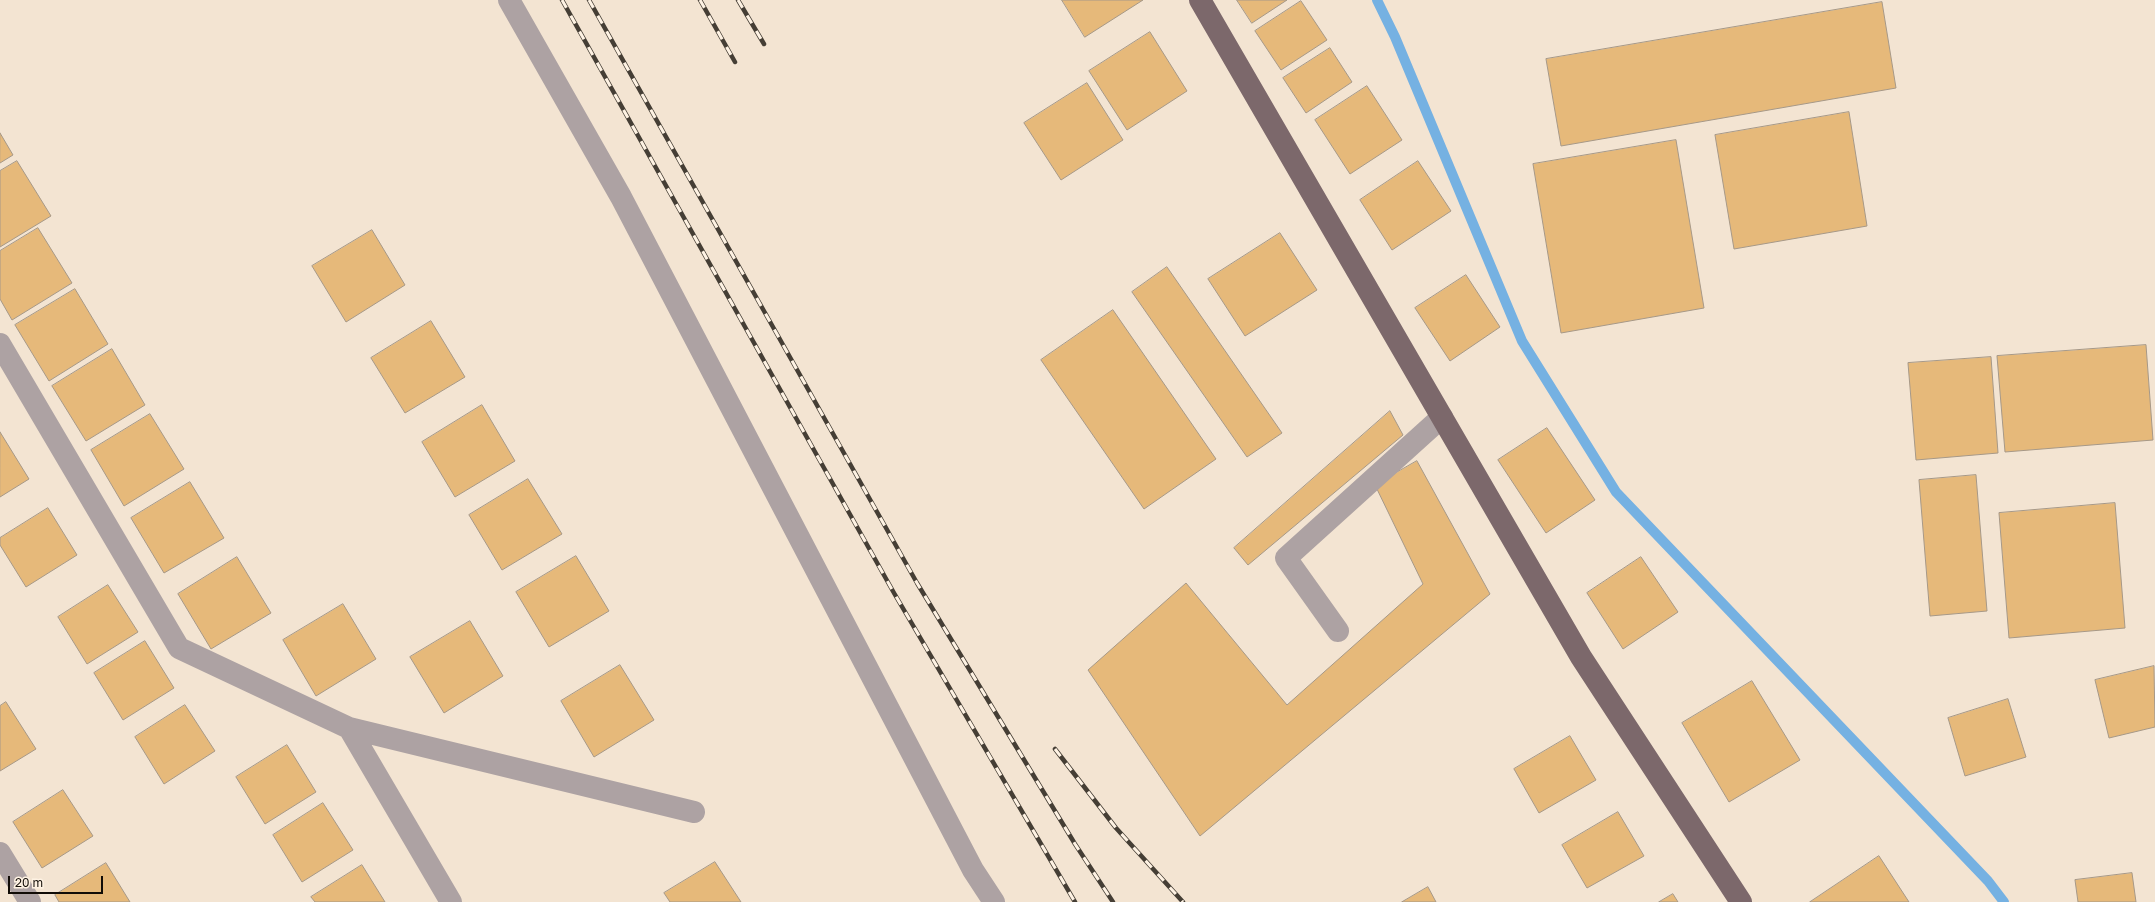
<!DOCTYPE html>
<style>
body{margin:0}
#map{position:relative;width:2155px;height:902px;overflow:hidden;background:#f3e4d2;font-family:"Golos Text",sans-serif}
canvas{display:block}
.scale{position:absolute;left:8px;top:876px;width:95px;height:18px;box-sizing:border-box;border:2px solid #110c06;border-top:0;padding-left:5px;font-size:12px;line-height:14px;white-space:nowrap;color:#110c06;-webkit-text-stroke:3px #fef2e3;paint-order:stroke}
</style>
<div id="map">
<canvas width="2155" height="902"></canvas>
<div class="scale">20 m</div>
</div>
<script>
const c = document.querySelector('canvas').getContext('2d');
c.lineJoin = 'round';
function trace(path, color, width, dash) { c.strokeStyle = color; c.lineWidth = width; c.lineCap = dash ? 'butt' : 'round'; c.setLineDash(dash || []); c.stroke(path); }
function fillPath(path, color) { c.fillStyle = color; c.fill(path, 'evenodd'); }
trace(new Path2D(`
 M1377,0l18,37 127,304 94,151 372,389 16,21`), '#75b1e2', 10);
const building = new Path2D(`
 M1062,0h81l-58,37z
 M1237,0h50l-35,23z
 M1301,1l26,39 -46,30 -26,-39z
 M1882,2l14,86 -335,58 -15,-87z
 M1150,32l37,59 -60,39 -38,-59z
 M1330,48l22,34 -46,31 -23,-35z
 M1087,83l36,57 -62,40 -37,-57z
 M1367,86l35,54 -52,34 -35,-54z
 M1849,112l18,114 -133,23 -19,-114z
 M0,133l13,22 -13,8z
 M1676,140l28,168 -143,25 -28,-169z
 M17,161l34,55 -51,31v-76z
 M1418,161l33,50 -59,39 -32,-50z
 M38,228l34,55 -60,37 -12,-21v-48z
 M372,230l33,55 -59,37 -34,-56z
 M1280,233l37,57 -72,46 -37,-57z
 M1167,267l115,166 -35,24 -115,-165z
 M1466,275l34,52 -50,34 -35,-53z
 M75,289l33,55 -59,37 -34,-56z
 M1113,310l103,149 -72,50 -103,-149z
 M431,321l34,56 -60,36 -34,-55z
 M2146,345l7,95 -148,12 -8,-96z
 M112,349l33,56 -59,36 -34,-55z
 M1991,357l7,96 -82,7 -8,-97z
 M482,405l33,56 -60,36 -33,-55z
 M1390,411l13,24 -155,130 -14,-17z
 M150,414l34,55 -60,37 -33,-56z
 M1547,428l48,72 -49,33 -48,-73z
 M0,432l29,47 -29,18z
 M1417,461l73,133 -290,242 -112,-166 98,-87 101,122 136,-121 -48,-99z
 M1976,475l11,136 -57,5 -11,-136z
 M528,479l34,55 -60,36 -33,-55z
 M190,482l34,56 -60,35 -33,-55z
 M2115,503l10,125 -116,10 -10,-125z
 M48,508l29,47 -51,32 -26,-42v-7z
 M576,556l33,55 -60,36 -33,-55z
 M237,557l34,56 -60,36 -33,-55z
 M1641,557l37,55 -55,37 -36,-56z
 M108,585l30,47 -51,32 -29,-47z
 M343,604l33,55 -60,37 -33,-56z
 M470,621l33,55 -59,37 -34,-56z
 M145,641l29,47 -51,32 -29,-47z
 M620,665l34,55 -60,37 -33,-56z
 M2154,666l1,61 -46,11 -14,-58z
 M1752,681l48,79 -71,42 -47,-79z
 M2008,699l18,58 -61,19 -17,-58z
 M6,702l30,47 -36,22v-65z
 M185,705l30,46 -51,33 -29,-47z
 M1570,736l26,44 -57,33 -25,-44z
 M287,745l29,47 -51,32 -29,-47z
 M63,790l30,46 -51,32 -29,-46z
 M323,803l30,47 -51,32 -29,-47z
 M1618,812l26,44 -57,32 -25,-43z
 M1879,856l30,46h-99z
 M715,862l26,40h-71l-6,-9z
 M106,863l24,39h-71l-4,-7z
 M362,865l23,37h-70l-4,-5z
 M2132,873l4,29h-58l-3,-22z
 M1428,887l8,15h-34z
 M1673,894l5,8h-19z`);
fillPath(building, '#e6b97a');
trace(building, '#a69887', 1);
trace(new Path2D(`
 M509,0l112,197 352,673 21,32
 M0,344l179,304 170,80 102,174
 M1338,631l-52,-73 156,-141
 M349,728l345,84
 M0,853l30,49`), '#ada2a3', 22);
trace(new Path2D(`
 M1200,0l381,657 160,245`), '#7c686b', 22);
const rail = new Path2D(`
 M562,0l332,593 181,309
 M589,0l328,583 158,261 38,58
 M700,0l35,62
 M738,0l26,44
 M1055,749l61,79 67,74`);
trace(rail, '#453e35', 4.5);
trace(rail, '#fef2e3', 3, [9]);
</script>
